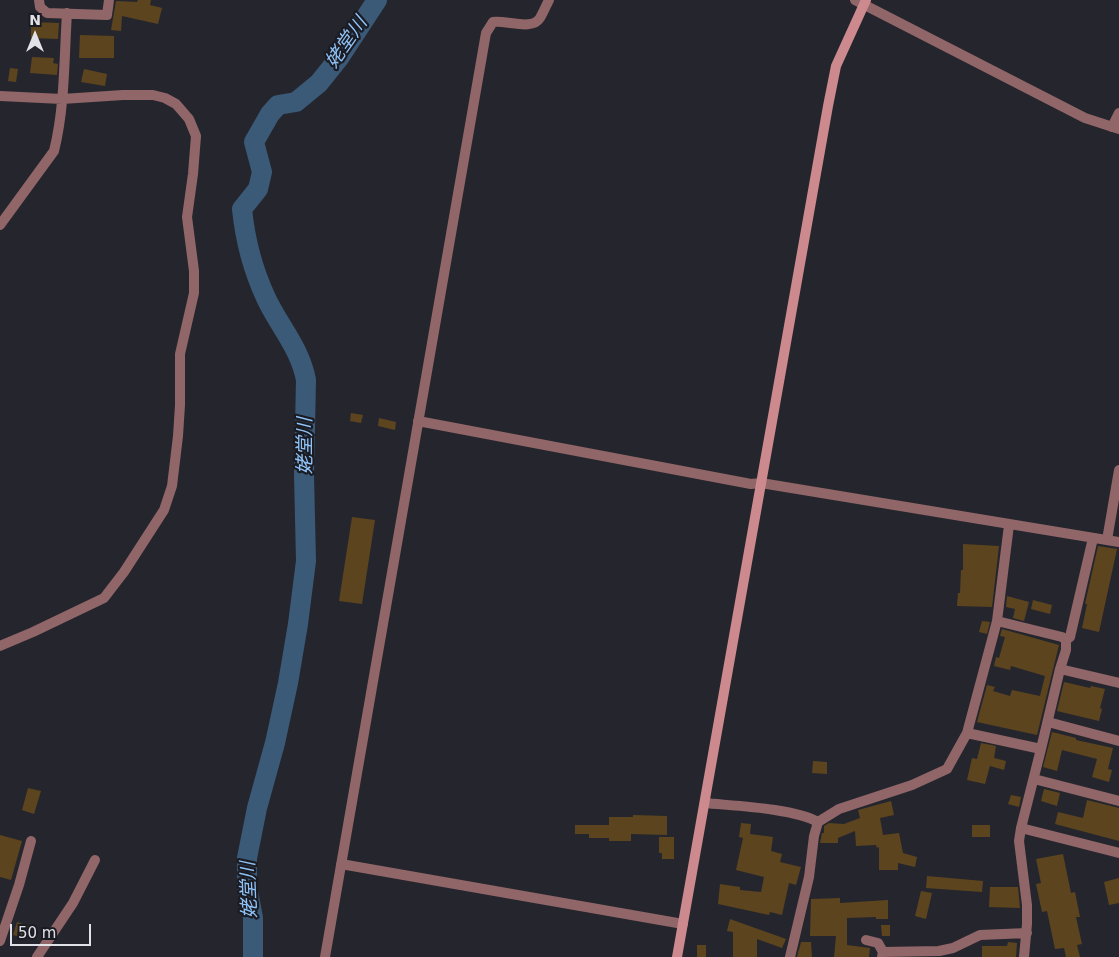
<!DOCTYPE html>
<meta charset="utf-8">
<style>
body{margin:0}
#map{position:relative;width:1119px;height:957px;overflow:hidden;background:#25262d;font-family:"DejaVu Sans",sans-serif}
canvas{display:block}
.north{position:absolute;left:10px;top:10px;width:50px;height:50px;-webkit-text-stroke:4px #1b1c23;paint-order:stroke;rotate:0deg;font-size:14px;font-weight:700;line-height:20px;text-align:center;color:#e1e2e7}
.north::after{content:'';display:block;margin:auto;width:18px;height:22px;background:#e1e2e7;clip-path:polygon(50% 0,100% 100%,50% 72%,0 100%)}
.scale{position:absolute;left:10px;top:924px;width:81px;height:22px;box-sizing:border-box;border:2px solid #e1e2e7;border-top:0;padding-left:6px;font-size:15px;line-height:18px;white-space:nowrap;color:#e1e2e7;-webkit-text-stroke:4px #1b1c23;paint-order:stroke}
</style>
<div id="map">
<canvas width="1119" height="957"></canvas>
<div class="north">N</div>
<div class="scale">50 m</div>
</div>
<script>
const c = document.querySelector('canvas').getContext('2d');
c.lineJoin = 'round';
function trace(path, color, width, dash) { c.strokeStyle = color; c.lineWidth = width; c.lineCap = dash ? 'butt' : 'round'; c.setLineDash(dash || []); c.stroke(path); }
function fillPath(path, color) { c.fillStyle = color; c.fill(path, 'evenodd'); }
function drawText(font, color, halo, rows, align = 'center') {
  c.font = font + ' "DejaVu Sans","Noto Sans JP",sans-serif'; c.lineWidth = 4.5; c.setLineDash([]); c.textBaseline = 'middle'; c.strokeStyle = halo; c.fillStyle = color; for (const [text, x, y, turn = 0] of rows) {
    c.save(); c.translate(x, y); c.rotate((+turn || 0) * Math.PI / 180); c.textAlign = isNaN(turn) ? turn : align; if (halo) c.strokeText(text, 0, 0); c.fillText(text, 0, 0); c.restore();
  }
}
trace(new Path2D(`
 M253,957v-39l-6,-32v-28l10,-50 18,-65 13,-60 10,-59 8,-63 -2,-86 2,-95c-6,-32 -27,-54 -40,-82 -13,-28 -21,-59 -24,-89l16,-20 4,-17 -8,-30 16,-28 8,-9 18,-3 23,-19 20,-25 38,-58`), '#3b5a78', 20);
fillPath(new Path2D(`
 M138,0h13l-1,5 12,3 -4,16 -36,-8 -1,15 -10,-1 5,-29 21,1z
 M31,22l28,1 -1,16 -27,-1z
 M80,35l34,1v22h-35z
 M32,57l22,1 -1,5 5,1 -1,11 -27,-2z
 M10,68l8,1 -2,13 -8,-1z
 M84,69l23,5 -2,12 -24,-4z
 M351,413l12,2 -2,8 -11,-2z
 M379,418l17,4 -1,8 -17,-4z
 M352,517l23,3 -13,84 -23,-3z
 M963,544l36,2 -7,61 -35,-1 1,-13h2l1,-23h2z
 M1098,546l19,3 -18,83 -17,-4 5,-24h-2z
 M1007,596l22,6 -5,19 -11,-3 2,-9 -9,-2z
 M1033,600l19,5 -2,9 -19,-5z
 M982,621l8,1 -3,12 -8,-2z
 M1002,629l57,16 -22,90 -60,-13 10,-37 8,2 -2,4 17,5 2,-6 28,6 5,-20 -34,-10 -1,4 -16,-4 2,-9 3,1 6,-21 -5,-1z
 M1064,682l26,6 1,-2 14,3 -5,19 2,1 -3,12 -42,-10z
 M1052,732l24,6v2l37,8 -5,21 4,1 -3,12 -17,-5 5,-18 -35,-9 -5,21 -14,-4z
 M981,743l15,3 -2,12 12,3 -2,9 -14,-4 -5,18 -18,-4 5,-22 5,1z
 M813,761l14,1v12l-15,-1z
 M28,788l13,3 -7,23 -12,-4z
 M1044,789l16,4 -3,13 -16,-5z
 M1011,795l10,2 -2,10 -11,-3z
 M1087,800l32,8v33l-64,-17 3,-12 25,6z
 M891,801l3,14 -14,3 3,17 16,-2 4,20 14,4 -2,10 -17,-4v7h-19v-23l-2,1 -1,-3 -20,1 -1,-15 -17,7v5h-18l2,-10h2v-7l5,-3 15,1 16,-6 -2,-8z
 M633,815l34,1v19l-36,-1v7h-22v-3h-20v-4h-14v-9h34v-8h24z
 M741,823l10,1 -1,10 23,3 -2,14 11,3 -2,8 21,5 -5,18 -7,-2 -7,32 -12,-3 -1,3 -51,-11 2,-20 20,3v3l21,2 3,-15 -28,-7 7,-32 -4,-1z
 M972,825h18v12h-18z
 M0,835l22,6 -11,39 -11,-3z
 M659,837h15v22h-12v-6h-3z
 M1063,854l8,39 4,-1 5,25h-4l6,27 -5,1 3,12h-14l-2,-9 -9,1 -8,-38 -5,1 -6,-28 5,-1 -5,-24z
 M927,876l56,5 -1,11 -56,-4z
 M1119,878v25l-10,2 -5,-23z
 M990,887h28l2,21 -31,-1z
 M921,891l11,2 -6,26 -11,-3z
 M840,898v5l48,-3v19h-12v-2l-29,1v27l23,3 -1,9h-35l2,-21h-26l1,-37z
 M730,919l56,20 -4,9 -25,-9v18h-24v-25l-6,-1z
 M17,922l12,4 -4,12 -12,-3z
 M881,925h9v11h-8z
 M801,942h10l1,15h-15z
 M1008,942l9,1 -1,14h-34v-11h25z
 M697,945h9v12h-9z`), '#5c441f');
trace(new Path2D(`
 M39,0l1,7 7,6 60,2 2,-15
 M855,0l230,118 34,11
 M0,96l62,3 61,-4h30l12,3 11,6 13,15 7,17 -3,38 -6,43 7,54v22l-14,61v51l-2,31 -6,50 -8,24 -40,62 -20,26 -71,34 -33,14
 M1112,127l7,-14
 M0,225l54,-74c11,-44 10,-92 13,-138
 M418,421l333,63 10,-1 358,59
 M1107,540l12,-70
 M997,621l65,16 4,3v10l-6,19
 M1066,640l4,-3 23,-99
 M1048,722l71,19
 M967,733l74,16 -20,79 -2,13 8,64v19l-3,33
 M1041,749l19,-80 59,14
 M1034,779l85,22
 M705,803c30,3 88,5 113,19
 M1021,828l98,25
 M341,864l342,60
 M866,940l12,3 5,9 -1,5
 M0,941l19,-56 12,-44
 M883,952l56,-1 14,-3 27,-13 47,-2
 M37,957l36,-54 22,-43
 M325,957l161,-924 7,-11c14,-2 39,9 47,-4 3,-5 6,-12 9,-18
 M790,957l19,-80 5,-41 4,-14 21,-13 73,-24 35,-16 20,-36 30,-112 12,-96`), '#916668', 10);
trace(new Path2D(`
 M677,957l151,-851 8,-40 30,-66`), '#cd8a8e', 10);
drawText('italic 19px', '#90c3f7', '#1b1c23', [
 ["姥堂川",347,43,-55],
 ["姥堂川",306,446,-90],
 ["姥堂川",250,890,-92]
]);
</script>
